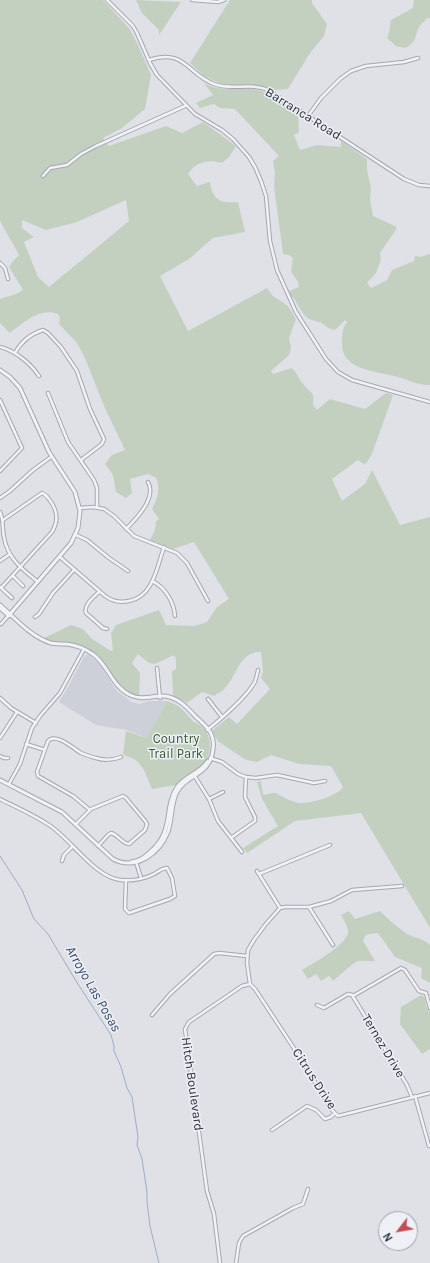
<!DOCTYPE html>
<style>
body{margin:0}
#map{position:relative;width:430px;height:1263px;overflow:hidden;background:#dfe1e7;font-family:Karla,sans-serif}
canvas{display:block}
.north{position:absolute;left:378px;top:1211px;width:40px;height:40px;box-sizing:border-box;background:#eef0f5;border:1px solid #9fa3ab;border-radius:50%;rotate:239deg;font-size:11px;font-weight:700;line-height:16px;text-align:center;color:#292f3c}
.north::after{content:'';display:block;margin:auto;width:14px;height:18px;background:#c24d56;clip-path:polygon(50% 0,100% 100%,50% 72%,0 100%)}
</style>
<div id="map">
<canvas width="430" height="1263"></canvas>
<div class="north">N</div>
</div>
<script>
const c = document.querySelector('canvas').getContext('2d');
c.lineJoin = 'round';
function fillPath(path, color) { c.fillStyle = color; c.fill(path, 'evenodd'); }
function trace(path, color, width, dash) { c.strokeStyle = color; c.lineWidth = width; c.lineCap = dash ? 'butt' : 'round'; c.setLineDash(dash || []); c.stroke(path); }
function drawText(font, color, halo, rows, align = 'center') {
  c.font = font + ' Karla,sans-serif'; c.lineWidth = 3; c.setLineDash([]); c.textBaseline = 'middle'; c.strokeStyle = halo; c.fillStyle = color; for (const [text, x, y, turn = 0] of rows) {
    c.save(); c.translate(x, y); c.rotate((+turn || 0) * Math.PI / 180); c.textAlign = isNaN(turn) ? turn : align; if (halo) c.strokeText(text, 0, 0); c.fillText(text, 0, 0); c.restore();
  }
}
fillPath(new Path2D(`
 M85,655h4l11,10 17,26 15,11 7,2 11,-3h17l-21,37 -19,-8 -31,-5 -37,-23 8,-13z`), '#cdd0d8');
fillPath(new Path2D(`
 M0,0h103l26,28 10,19 12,28 -6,34 -23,19 -19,10 6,8 57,-20 16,7 21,-11 33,24 -7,11 -7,6c-14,-4 -26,-1 -34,11l9,12 13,-4c3,19 10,21 28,20l7,30 -32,6 -24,21 -29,17 28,55 79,-43 6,8 15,10 8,13 -7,19 2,9 -2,8 -18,16 2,3 19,-6c5,5 7,11 11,16 8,10 12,7 10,21l4,5 13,-11 35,10 21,-16 7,2 -21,59 -7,11 -7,-5 -26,19 10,22 23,-17 7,-14 28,55 30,-8v411l-69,-115 -66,8 -48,32 -4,-5 35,-22 -16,-27 -5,-17 4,-1 2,14 9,-2h4c7,4 16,9 23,10 11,1 39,-7 44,-16l-12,-21 -32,-2 -28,-9 -14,7 -11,-2 -27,-18 -4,-5 -3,-6 17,-14 8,7 33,-35 -9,-11 2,-7 -2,-19c-23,-1 -24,27 -39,39 -2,2 -6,3 -8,5l-12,-4 -15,11 -14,-7 -1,-25 4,-2v-10l-2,-4 -19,9 -6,-1 -11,-9 -6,9 8,10 -1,25 -16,-7 -25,-33 -21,-12 -23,-3 -12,-4 29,-14 12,4 9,10 19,12 2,-1 -2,-17 5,-8 43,-15 7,15 29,1 12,-4 10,-15 12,-8 -35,-57 -21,7 -23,-9 5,-10 1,-9 3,-2 -7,-10c5,-10 9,-20 4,-31l-8,-4 -18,5 2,14 -6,5 -10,-6 -3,-17 -8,-11 7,-9 13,-5 -21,-44 -19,-48 -8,-15 -18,-19 1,-6 -2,-4c-18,-7 -35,9 -48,19l-10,-10v-24l16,-5 7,-4 -14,-23 3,-5 7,-7 -19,-34zM126,200l3,21 -80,66 -11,-10 -14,-35 10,-5 -12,-9v-8l24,10 31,-8z
 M136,0l45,2 -22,33v-5l-17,-17z
 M230,0h82v3l15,21 -3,12 -14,17 -22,36 -15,1 -12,-4 -14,-2 -17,2 -11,-3 -15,-7 -14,-13z
 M414,0h16v18h-3l-8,9 -5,14 -8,7 -10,-2 -9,-8 2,-5 2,-13 22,-12z
 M204,83c17,9 29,5 46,6 19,1 34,14 48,23l1,20 -5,3 6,15 17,-5 24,2v-6l26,18v11l4,18 -1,11 3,17 24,11 -2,4 -15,22 1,6 -5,14 -9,10 4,5 16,-8 5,-10 22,-9 1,-5 5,1 10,-3v131c-15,0 -22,-6 -36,-9 -19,-5 -53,-6 -52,-33 0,-8 0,-14 5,-21l-2,-2 -10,10 -7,-2 -6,-5 -13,-4 -5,-4 -11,-18h-3l-1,-6 10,-4 -1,-5 -7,-11 2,-13 -4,-3 -6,-1 -9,-68 1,-13 -2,-12 6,-5 -44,-47 -15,-1 -6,-4 -14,4 -4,-5 17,-8z
 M167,701c14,4 18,12 27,21 3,2 6,3 8,5 10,9 10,25 3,35l-29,23 -24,4c-4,-9 -8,-24 -18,-30 -4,-2 -7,-2 -11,-5l3,-23 20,7z
 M349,911l6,8 25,-8c8,8 17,16 27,23 8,4 16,4 23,11v38l-9,-5 1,-10 -27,-11 -17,-24 -9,1 -4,2 -2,5 12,20c-5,1 -12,-1 -17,0 -4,1 -20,16 -25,20l-4,-5 -8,5 -5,-7 -8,5 -6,-9c11,-7 48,-26 46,-40 -1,-5 -5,-11 -7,-15z
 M421,995l4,3 1,8 4,6v37l-8,5 -22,-30 1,-17z`), '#c3d0c0');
trace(new Path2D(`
 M0,856l22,34 12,29 14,15 28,47 35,54 3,11v5l7,16 6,21 5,9 6,40 -1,8 5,14 5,33v10l3,24 9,37`), '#9cadc4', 1);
const minor = new Path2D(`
 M107,0l26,26 4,7 13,30 7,12 38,39 27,16 11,9 16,18 6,10 6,14 5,15 4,45 7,29 19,42 30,47 12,13 14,8 78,22
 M192,0l26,2 6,-2
 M149,60c36,-12 38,14 65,24 18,7 36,-2 54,6l136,89 15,6 11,1
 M308,116l13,-18 19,-19 11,-8 15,-5 38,-4 14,-4
 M43,176l7,-8 17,-3 14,-11 15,-8 89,-40
 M0,263l5,5 3,11
 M0,347c16,4 30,16 39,29
 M15,353c6,-11 15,-19 28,-23l5,3 13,14 16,24 13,38 14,30 -2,5 -21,16
 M48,393l20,49 26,38 3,8v19
 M0,400l22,48 -22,23
 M0,498l10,-7 23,-21 18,-13
 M80,508l13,-1 11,2 10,7 20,20 43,17 10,10 21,38
 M0,512c4,8 2,17 4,25 3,21 19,33 34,45
 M126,529c10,-10 31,-31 22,-47
 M76,535l11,5 22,18 19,13
 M60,557l45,39c7,5 15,7 24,5 24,-4 28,-34 35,-54
 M0,561l10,-7
 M13,576l10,10
 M152,581c13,6 22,21 23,35
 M0,587l12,11
 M1,588l51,-56c6,-10 6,-20 -1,-30 -3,-4 -4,-7 -9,-9l-39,27
 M99,592c-5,5 -16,13 -13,21l17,15 4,1
 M35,617l4,-3 14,-21 21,-23
 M1,624l8,-9
 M157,668l3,30
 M0,698l11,10 25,15
 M208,699l14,18
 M207,730c12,-9 38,-32 46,-45 3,-4 4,-10 5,-15
 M0,738l17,-26
 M26,744l19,6
 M0,756l4,2h4
 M210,758l12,4 16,12 8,3 10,1 21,-3 37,8 11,-2
 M194,775l15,24 9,22 24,31
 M9,784l11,-20 12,-36 8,-12 20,-23 24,-44
 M0,799c16,8 34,16 49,26 22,14 46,53 72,55 10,1 23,-1 33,-6 4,-2 8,-6 13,-6l5,10 3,18 -5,3 -41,14 -4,-4 1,-29
 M209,799l14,-7
 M90,810l-17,-14 -35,-20 -1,-4 11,-31c8,-9 26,8 33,12 5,2 10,4 15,5 9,3 17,2 25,-1
 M76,824l15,-15 32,-13 3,2 20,24 1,2 -2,6 -16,14c-7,0 -10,-9 -18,-11l-3,2 -10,11
 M231,838l24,-17v-4l-10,-20 1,-20
 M62,861l2,-6 9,-9
 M136,862l5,16
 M257,871l23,37
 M259,874l71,-29
 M309,907l24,38
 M250,984l5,5 44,67 33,54 6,6 92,-23
 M250,984l-3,-21 1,-13 6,-10 11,-15 15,-17 5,-1h24l22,-6 21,-11 50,-4
 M353,996l48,-28 4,2 14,21 7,2 4,15
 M317,1005l7,3 24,-14 4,1 55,90 5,12
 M152,1015l18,-21 44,-40 5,-1 28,3
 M415,1096l14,50
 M272,1130l35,-24 9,4 9,9 6,-2 4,-4
 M220,1263l-6,-49 -7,-23 -22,-162 4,-7 53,-36 8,-2
 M236,1263l3,-20 4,-7 50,-28 10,-4 5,-15`);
const tertiary = new Path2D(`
 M0,370l10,7 10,11 29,64 26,40 5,19 -2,17 -7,15 -61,71
 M0,605c15,13 31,32 51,38 5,1 10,1 15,1 10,1 20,5 28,11 14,11 19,32 36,40 10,5 19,2 30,1 15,-1 25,9 35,20 4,4 9,8 13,13 4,5 6,13 5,20 -2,27 -28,25 -37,45 -5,12 -4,26 -8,38 -9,22 -32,39 -55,27l-51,-47 -62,-32
 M0,608l9,8
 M131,862c8,-1 14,-5 19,-10 25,-21 13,-43 27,-65 8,-11 23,-14 31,-26`);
trace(minor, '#a5a8b0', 4.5);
trace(tertiary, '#a5a8b0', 5);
trace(minor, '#f1f2f5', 2.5);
trace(tertiary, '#f1f2f5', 3);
drawText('13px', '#292f3c', '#eef0f5', [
 ["Barranca Road",303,114,32],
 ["Ternez Drive",383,1046,59],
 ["Citrus Drive",314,1079,57],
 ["Hitch Boulevard",192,1084,82]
]);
drawText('13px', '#3b5737', '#eef0f5', [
 ["Country",176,739],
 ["Trail Park",176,754]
]);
drawText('italic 14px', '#374b6d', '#eef0f5', [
 ["Arroyo Las Posas",93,989,60]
]);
</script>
